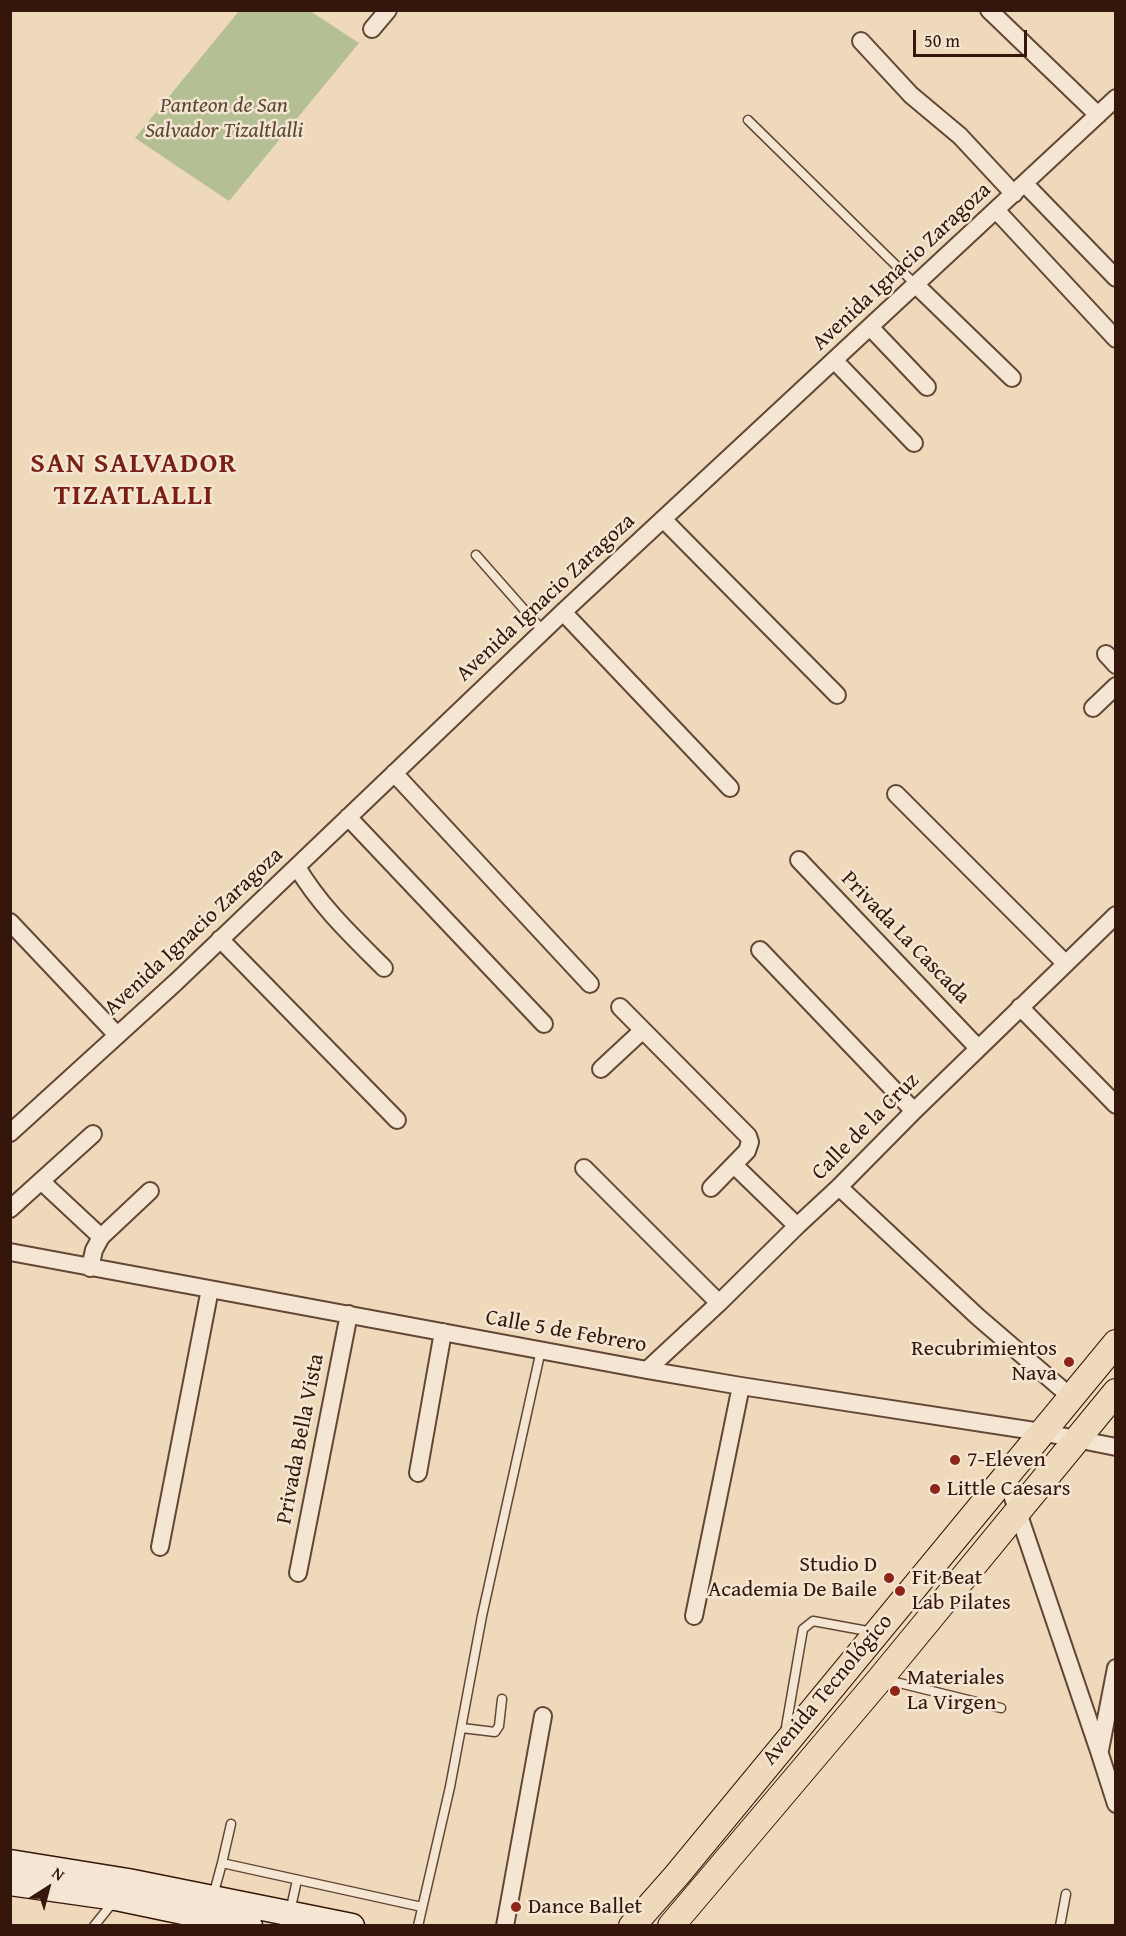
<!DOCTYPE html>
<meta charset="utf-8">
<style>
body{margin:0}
#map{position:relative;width:1126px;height:1936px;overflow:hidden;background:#efd9bb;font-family:"Gentium Book Plus",serif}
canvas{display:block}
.frame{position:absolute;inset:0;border:12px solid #34160a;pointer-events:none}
.north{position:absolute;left:18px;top:1858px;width:60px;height:60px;-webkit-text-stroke:4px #f5e6d3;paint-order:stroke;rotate:36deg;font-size:16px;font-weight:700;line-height:24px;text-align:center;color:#34160a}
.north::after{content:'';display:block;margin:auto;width:21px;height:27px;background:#34160a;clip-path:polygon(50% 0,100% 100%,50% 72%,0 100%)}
.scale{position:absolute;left:913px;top:30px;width:114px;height:27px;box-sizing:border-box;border:3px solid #34160a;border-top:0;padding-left:8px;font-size:18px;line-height:21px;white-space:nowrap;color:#34160a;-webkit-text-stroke:4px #f5e6d3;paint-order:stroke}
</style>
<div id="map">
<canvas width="1126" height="1936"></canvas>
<div class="frame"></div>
<div class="north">N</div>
<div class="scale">50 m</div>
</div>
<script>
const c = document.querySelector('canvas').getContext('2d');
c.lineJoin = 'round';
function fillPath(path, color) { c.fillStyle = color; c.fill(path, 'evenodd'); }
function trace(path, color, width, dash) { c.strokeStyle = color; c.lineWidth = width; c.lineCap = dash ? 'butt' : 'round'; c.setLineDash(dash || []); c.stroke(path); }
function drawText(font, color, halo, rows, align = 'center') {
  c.font = font + ' "Gentium Book Plus",serif'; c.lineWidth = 5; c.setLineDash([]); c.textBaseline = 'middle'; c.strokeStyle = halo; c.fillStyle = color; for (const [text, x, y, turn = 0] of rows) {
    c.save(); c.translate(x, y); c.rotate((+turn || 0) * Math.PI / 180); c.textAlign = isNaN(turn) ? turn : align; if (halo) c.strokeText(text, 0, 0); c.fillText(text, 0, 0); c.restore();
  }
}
fillPath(new Path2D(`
 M239,11h71l49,32 -130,158 -94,-63z`), '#b4c094');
const lane = new Path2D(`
 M748,120l168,165
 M476,555l67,76
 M883,1679l118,29
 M462,1728l33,4 4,-6 3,-27
 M785,1733l18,-104 10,-8 60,11
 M222,1863l9,-39
 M213,1896l9,-33 200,44
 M290,1912l7,-32
 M94,1926l20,-25
 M418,1926l32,-139 32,-171 59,-266
 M1060,1926l6,-32`);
const street = new Path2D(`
 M989,10l109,105
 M372,29l16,-19
 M861,41l50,54 49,41 54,58
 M1025,184l91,94
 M996,210l120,129
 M916,285l96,93
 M870,327l57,60
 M834,360l80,83
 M663,519l174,176
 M563,612l167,176
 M1106,654l10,11
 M1093,708l23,-22
 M394,773l196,211
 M896,794l169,169
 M348,817l196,207
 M799,860l179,188
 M297,867c23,39 55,69 87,101
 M10,922l107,113
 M220,939l177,181
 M760,950l154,161
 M620,1007l128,129 2,6 -3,9 -36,37
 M1020,1007l96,98
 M601,1069l42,-39
 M10,1133l166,-151 387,-370 553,-514
 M734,1165l63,61
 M584,1168l135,135
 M41,1181l60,56
 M839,1187l139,130 93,80
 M10,1209l83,-75
 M10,1252l637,118 94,16 300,46 75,15
 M90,1268l4,-18 7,-13 49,-46
 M647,1370l72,-67 78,-77 42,-39 75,-76 202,-196
 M418,1473l25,-141
 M1006,1477l93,274 17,53
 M160,1547l50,-258
 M298,1573l51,-259
 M694,1616l47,-230
 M1100,1750l16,-82
 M505,1926l38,-210`);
const secondary = new Path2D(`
 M10,1862l118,19 224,45
 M10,1883l106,15 134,28`);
const primary = new Path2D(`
 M632,1926l45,-51 439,-532
 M671,1926l209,-247 236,-287`);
trace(lane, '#634736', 11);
trace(street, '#634736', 20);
trace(secondary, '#34160a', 27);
trace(primary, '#34160a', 28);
trace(lane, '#f5e6d3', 8);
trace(street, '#f5e6d3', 16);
trace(secondary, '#f5e6d3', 24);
trace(primary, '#efd9bb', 26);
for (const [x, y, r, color] of [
 [1069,1362,6,"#8f2418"],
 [955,1460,6,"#8f2418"],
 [935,1489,6,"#8f2418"],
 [889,1578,6,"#8f2418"],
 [900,1591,6,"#8f2418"],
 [895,1691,6,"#8f2418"],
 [516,1907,6,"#8f2418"]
]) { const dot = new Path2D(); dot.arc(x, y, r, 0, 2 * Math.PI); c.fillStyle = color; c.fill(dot); trace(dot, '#f5e6d3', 2); }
drawText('italic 22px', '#5a4933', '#f5e6d3', [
 ["Panteon de San",224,106],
 ["Salvador Tizaltlalli",224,131]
]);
drawText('22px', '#34160a', '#f5e6d3', [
 ["Avenida Ignacio Zaragoza",902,267,-43],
 ["Avenida Ignacio Zaragoza",546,598,-43],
 ["Avenida Ignacio Zaragoza",194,932,-43],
 ["Privada La Cascada",905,938,46],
 ["Calle de la Cruz",866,1127,-45],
 ["Calle 5 de Febrero",566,1332,10],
 ["Privada Bella Vista",301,1439,-79],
 ["Avenida Tecnológico",828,1690,-50]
]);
drawText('22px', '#34160a', '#f5e6d3', [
 ["Recubrimientos",1057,1349,"right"],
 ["Nava",1057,1374,"right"],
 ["7-Eleven",967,1460],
 ["Little Caesars",947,1489],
 ["Studio D",877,1565,"right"],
 ["Academia De Baile",877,1590,"right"],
 ["Fit Beat",912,1578],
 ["Lab Pilates",912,1603],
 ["Materiales",907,1678],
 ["La Virgen",907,1703],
 ["Dance Ballet",528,1907]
], 'left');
c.letterSpacing = '1.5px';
drawText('bold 28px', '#7a1f14', '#f5e6d3', [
 ["SAN SALVADOR",134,465],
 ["TIZATLALLI",134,497]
]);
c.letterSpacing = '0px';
</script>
